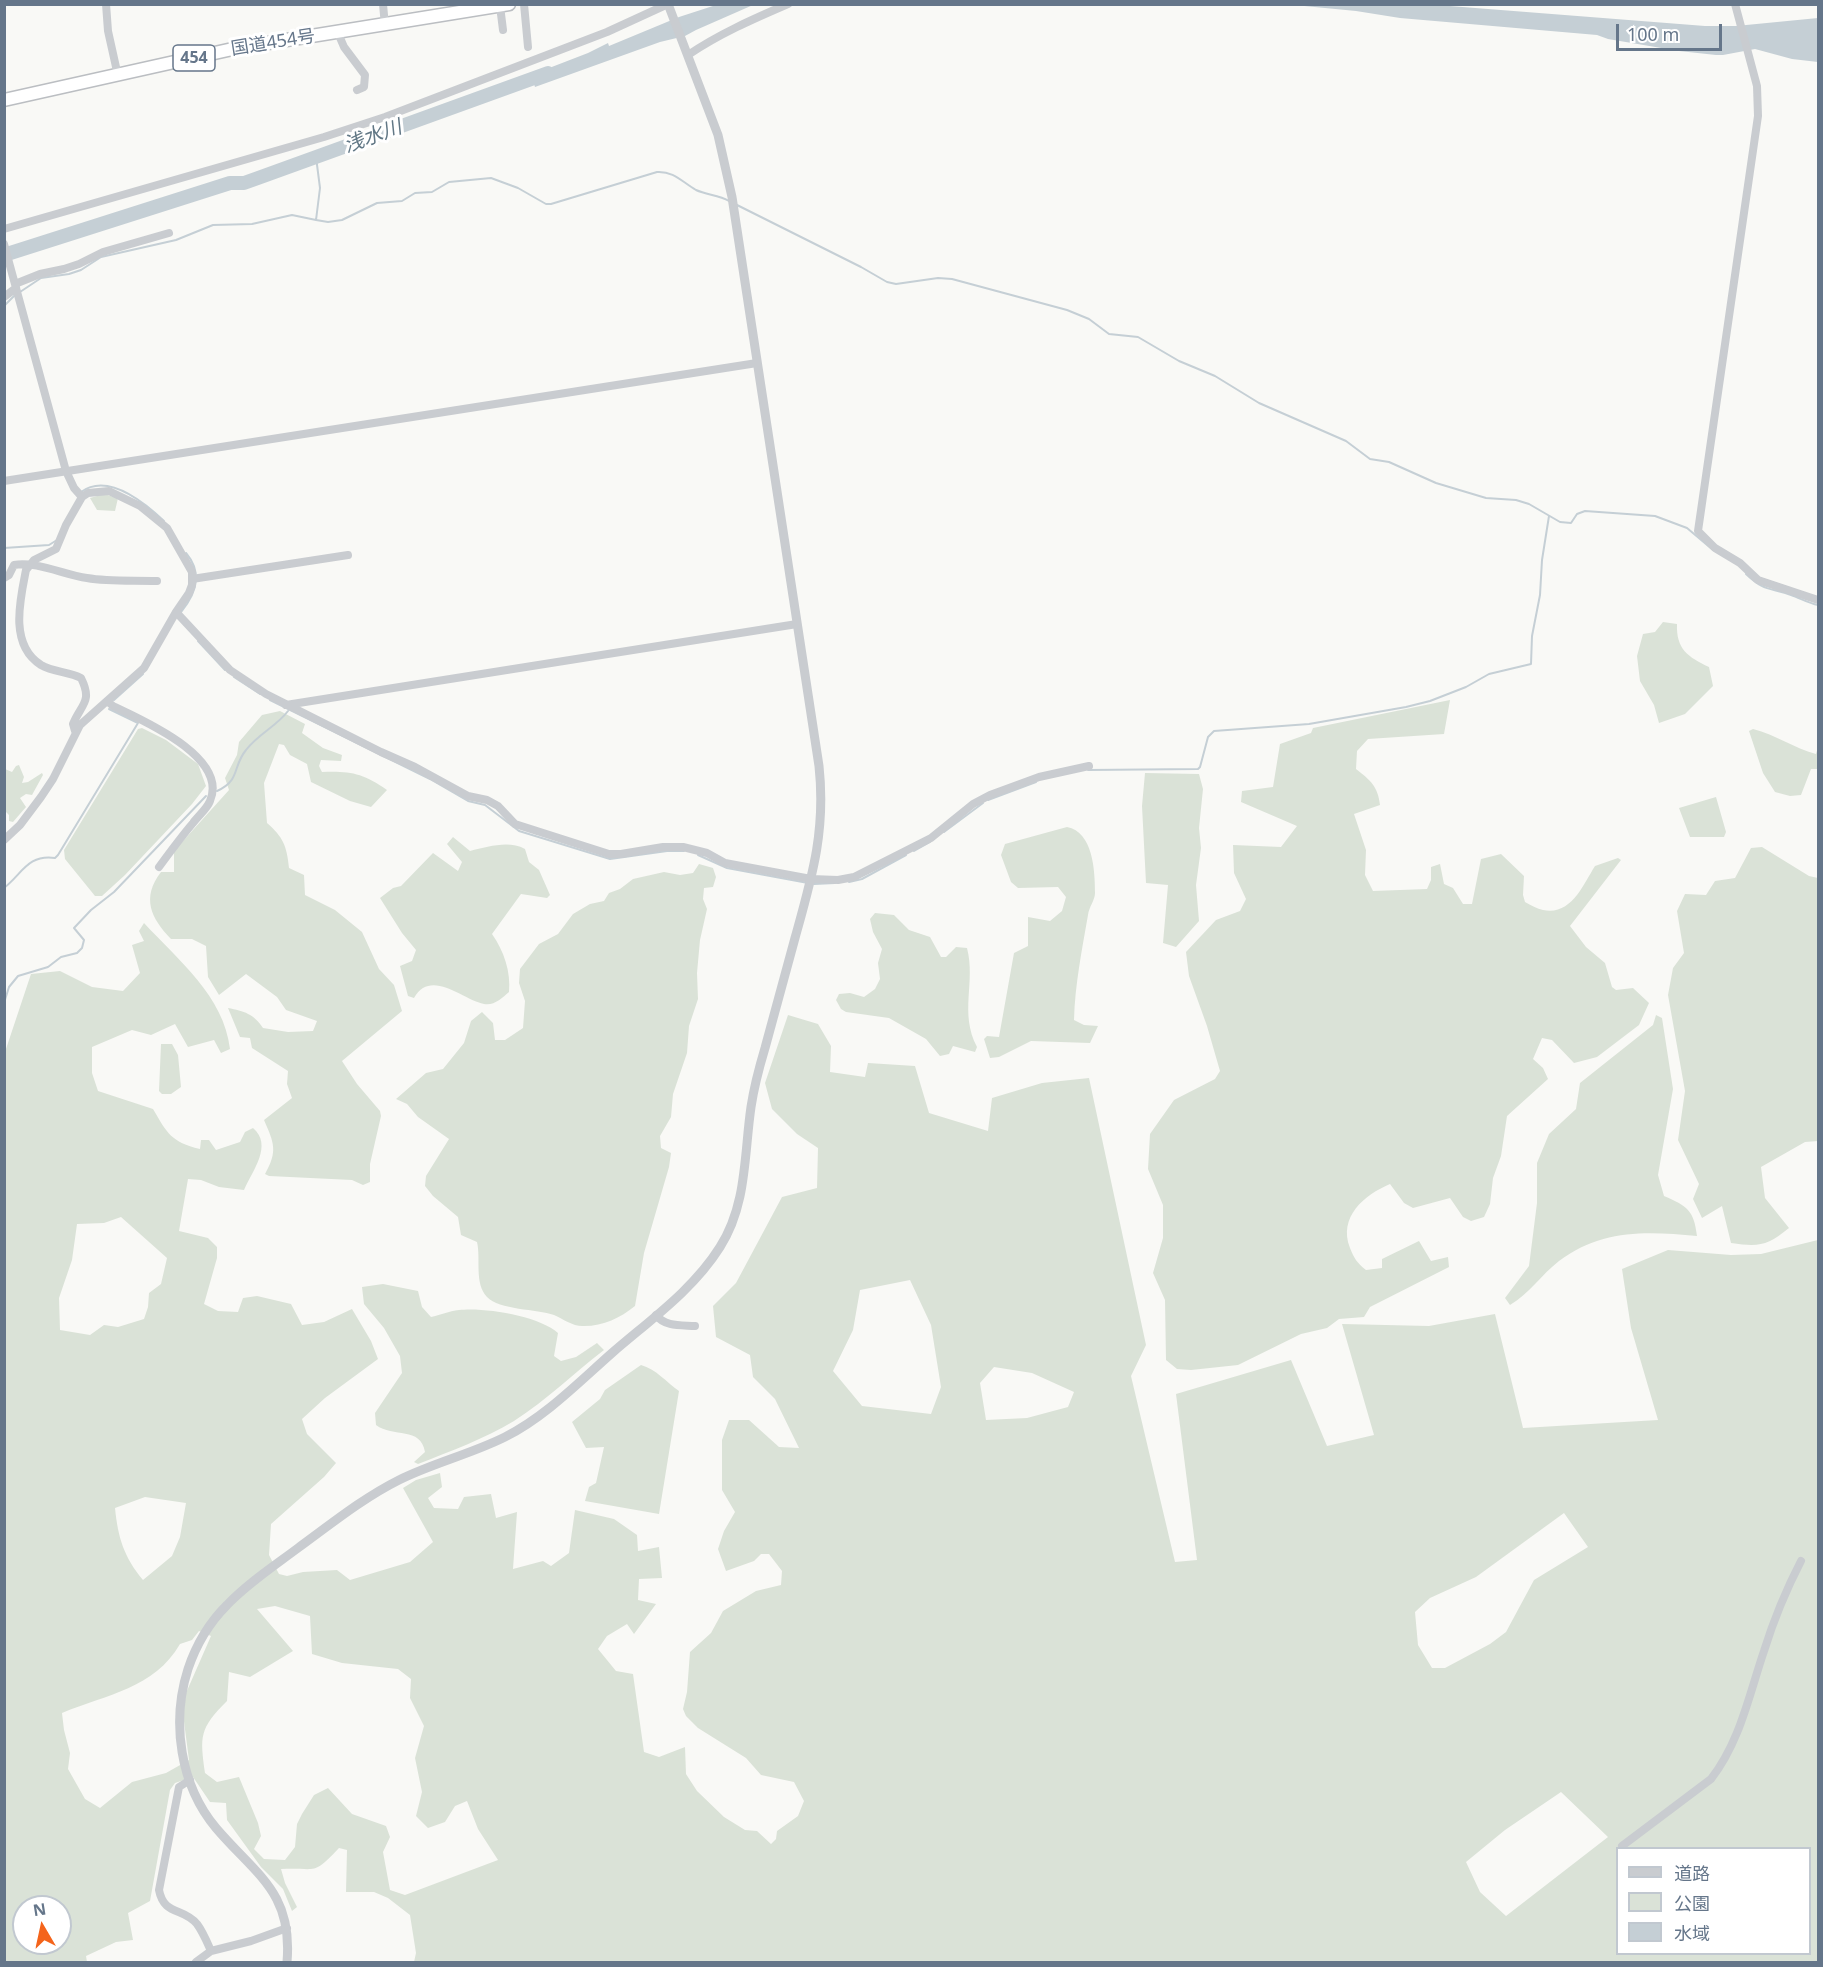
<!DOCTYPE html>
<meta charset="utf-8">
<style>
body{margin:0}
#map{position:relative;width:1823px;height:1967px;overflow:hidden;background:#f9f9f6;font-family:"Noto Sans","Noto Sans JP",sans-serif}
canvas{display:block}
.frame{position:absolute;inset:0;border:6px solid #65768a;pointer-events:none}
.legend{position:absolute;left:1616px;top:1847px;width:195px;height:108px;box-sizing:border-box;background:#fff;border:2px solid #c1c8d0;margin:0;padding:8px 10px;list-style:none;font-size:18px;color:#65768a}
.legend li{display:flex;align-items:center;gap:12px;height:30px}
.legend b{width:30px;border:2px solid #c1c8d0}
.north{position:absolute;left:12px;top:1895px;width:60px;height:60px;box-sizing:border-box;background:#fff;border:2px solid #c1c8d0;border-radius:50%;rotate:351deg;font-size:16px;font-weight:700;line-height:24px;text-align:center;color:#65768a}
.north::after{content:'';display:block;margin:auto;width:21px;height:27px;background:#f4641b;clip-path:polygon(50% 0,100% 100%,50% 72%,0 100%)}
.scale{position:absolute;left:1616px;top:24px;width:106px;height:27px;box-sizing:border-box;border:3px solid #65768a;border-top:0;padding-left:8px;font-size:18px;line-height:21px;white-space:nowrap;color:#65768a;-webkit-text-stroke:4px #fff;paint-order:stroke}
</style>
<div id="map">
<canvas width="1823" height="1967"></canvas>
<div class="frame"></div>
<ul class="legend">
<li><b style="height:8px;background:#c9ccd0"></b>道路</li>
<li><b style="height:16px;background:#dae2d7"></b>公園</li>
<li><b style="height:16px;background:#c5cfd5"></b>水域</li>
</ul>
<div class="north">N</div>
<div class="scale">100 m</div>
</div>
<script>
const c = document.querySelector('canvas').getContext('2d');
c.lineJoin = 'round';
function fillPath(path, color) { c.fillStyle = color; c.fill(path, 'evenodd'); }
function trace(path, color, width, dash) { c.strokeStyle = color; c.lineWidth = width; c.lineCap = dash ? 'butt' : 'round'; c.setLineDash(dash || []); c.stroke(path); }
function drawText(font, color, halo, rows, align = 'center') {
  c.font = font + ' "Noto Sans","Noto Sans JP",sans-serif'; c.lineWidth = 6; c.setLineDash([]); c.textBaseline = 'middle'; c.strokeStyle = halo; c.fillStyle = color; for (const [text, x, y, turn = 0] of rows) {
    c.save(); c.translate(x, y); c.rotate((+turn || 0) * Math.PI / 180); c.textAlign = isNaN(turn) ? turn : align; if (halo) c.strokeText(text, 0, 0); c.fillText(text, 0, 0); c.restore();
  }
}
fillPath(new Path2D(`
 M104,494l14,4 -3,13 -18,-1 -7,-12z
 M1663,622l14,2c-1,25 11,33 32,43l4,19 -28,28 -26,9 -5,-18 -14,-24 -3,-25 6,-22 12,-2z
 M1450,700l-6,34 -76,5 -11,12 -1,18c14,11 22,17 24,36l-26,9 12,36 -1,25 8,16 54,-2 4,-9v-13l9,-3 4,20 9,4 10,16h9l9,-45 20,-5 23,22 -1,19 2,7c6,3 12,7 18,8 28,6 40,-25 52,-44l23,-8 3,2 -51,66 16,21 19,16 7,24 4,3 17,-2 16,15 -10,22 -42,32 -23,6 -22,-23 -10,-2 -9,21 10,9 5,11 -41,37 -6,40 -8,22 -3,26 -6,13 -13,4 -8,-4 -13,-19 -37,10 -9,-5 -14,-19c-26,11 -52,33 -40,64 4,10 7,15 16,22l16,-2v-9l37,-18 12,20 17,-4 1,10 -79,40 -6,10 -25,2 -12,9 -26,6 -63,31 -47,5 -14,-1 -11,-9 -1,-60 -12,-27 10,-35v-33l-15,-36 2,-35 24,-34 41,-21 5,-8 -13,-45 -18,-50 -3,-24 30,-32 24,-9 6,-12 -12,-26 -1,-28 48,2 16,-21 -56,-24 1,-11 31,-4 7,-43 31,-11 2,-5z
 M280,711l25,13 -3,9 21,15 19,7 -1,6 -20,-1 -2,6 3,6c28,-1 41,1 65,18l-16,17 -21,-6 -39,-19 -4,-18 -17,-9 -6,-10 -5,-1 -15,39 3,40c16,14 20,23 22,45l15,7 1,20 30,15 27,22 17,37 15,16 8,26 -60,50 15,23 23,27 1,5 -11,48v18l-7,3 -11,-5 -83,-4 -4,-2c13,-23 9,-31 -1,-54l28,-22 -5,-14 1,-13 -36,-23 -2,-10 -10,-1 -12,-29c16,3 26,6 35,20l25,4 25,-1 4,-10 -31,-11 -9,-13 -31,-23 -27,21 -11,-18 -2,-31 -14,-7h-21c-20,-21 -30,-41 -10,-67h13v-21l55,-61 -4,-12 12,-23 2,-13 23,-27z
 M142,728l24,12 32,24 8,22 -14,18 -67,71 -23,21h-7l-30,-37 -1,-9 74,-121z
 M1753,729c23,6 41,19 63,25l2,-7v22h-7l-10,26 -11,1 -15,-4 -12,-19 -14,-42z
 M19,765l5,12 -2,6 6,-1 14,-9 1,2 -11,20 -6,-1 -6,4 6,9 -13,15 -4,-1v-6l-4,-4v-42l7,3 4,-6z
 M1145,773l54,1 4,15 -4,39 2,20 -5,37 3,36 -23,26 -13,-4 5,-58 -22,-2 -4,-77z
 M1716,797l10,35 -2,5h-34l-11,-29z
 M1067,827c26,5 28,43 28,66 0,7 -6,14 -7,22 -6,35 -13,69 -14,105l10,5 14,1 -8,17 -59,-2 -32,16 -9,1 -6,-19 3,-3 12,1 15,-84 14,-7v-29l22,4 12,-10 4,-14 -8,-10 -40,1 -7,-6 -10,-27 4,-11z
 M453,837l17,14c18,-4 38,-11 55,-2l4,13 10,8 11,25 -3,3 -26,-4 -29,40c12,17 19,38 17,58 -7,6 -15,14 -25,12 -21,-4 -53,-36 -70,-6l-6,-2 -8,-30 12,-5 4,-11 -14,-17 -22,-35 13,-10 8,-2 32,-33 25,18 4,-9 -15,-18z
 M1762,847l47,29 9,2v263l-13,1 -44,25 4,31 24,30c-22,18 -30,19 -58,15l-9,-37 -20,12 -9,-19 6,-15 -21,-44 7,-49 -17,-96 5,-27 11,-15 -7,-42 8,-17 21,1 9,-14 20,-3 16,-30z
 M699,864l14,4 3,9 -3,10 -9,1 -1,11 4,10 -7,31 -3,33 1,26 -9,27 -2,27 -14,41 -2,23 -11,19 1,12 10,5 -2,14 -25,86 -9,53c-15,12 -31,20 -51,20 -10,1 -21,-7 -30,-11 -17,-6 -55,-5 -67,-18 -13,-14 -6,-38 -10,-55l-16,-7 -3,-18 -25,-21 -8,-10 1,-10 23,-37 -31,-22 -11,-13 -11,-5 30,-26 17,-4 21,-26 7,-22 11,-9 11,11 2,17h10l18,-12 2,-27 -6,-18 1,-14 19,-25 19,-10 15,-20 17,-10 14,-3 5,-8 11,-4 13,-10 31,-7 16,3 13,-2z
 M875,913l19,2 15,15 21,7 11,20h5l10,-10 11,1c9,35 -8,64 10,99l-2,5 -22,-6 -4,8 -9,2 -14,-17 -37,-21 -43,-6 -5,-3 -5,-9 3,-6 11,-1 14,4 11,-8 5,-10 -2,-16 4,-14 -9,-17 -3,-13z
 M144,923c34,37 80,73 86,126l-9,4 -7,-13 -26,7 -13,-23 -24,11 -19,-5 -40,17v26l6,18 55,18c14,24 18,33 47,40l1,-9h8l7,10 24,-8 5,-10 8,-4c20,17 0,42 -9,62l-25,-3 -18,-7 -13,-1 -9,52 29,7 9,9v11l-13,46 14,7 20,1 5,-14 14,-2 34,8 11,21 22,-3 28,-13 19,32 7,18 -53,39 -23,21 5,15 29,29 -12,14 -53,47 -2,31 10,19 8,2 16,-4 34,-2 13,10 60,-18 23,-20 -30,-54 13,-8 24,-7 2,14 -14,11 6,10 24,1 6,-12 27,-3 5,24 21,-6 -4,57 30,-8 8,5 18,-13 6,-43 39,9 23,16 1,16 21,-4 3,31 -23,1 -1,21 18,4 -22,30 -7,-10 -20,12 -9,13 18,22 17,3 11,78 15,5 26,-10 1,27 11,17 27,26 21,13 12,1 14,13 5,-5 1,-8 21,-15 6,-15 -10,-19 -33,-7 -15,-17 -48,-30 -12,-12 -3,-7 4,-17 3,-40 21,-19 12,-22 33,-20 25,-6 1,-14 -13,-17h-8l-7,7 -28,10 -8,-22 6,-18 11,-19 -13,-22v-50l7,-20h20l30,27 20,1 -24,-49 -22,-22 -3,-22 -34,-18 -3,-31 23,-23 46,-86 35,-9 1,-40 -21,-14 -25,-25 -7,-26 23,-68 30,9 13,22 -1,26 35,5 3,-14 47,3 14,47 59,18 4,-33 50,-15 47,-5 57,267 -15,31 44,186 22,-2 -21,-166 115,-34 36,86 47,-11 -32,-111 87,2 66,-12 28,114 135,-8 -27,-92 -9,-59 46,-19 63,5 30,-1 57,-14v722h-1404l2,-9 -6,-38 -22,-17 -14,-6h-28l1,-42 -8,-2c-27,29 -22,19 -58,21l4,14 12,24 -5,4 -9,-22 -22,-22 -34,-47 -1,-17 -16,-1 -17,-25 -18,6 -5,7 -20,111 -22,12 5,27 -17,2 -30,14 1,6h-82v-910l26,-78 29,-3 32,16 31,4 17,-18 -8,-28 12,-4 -5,-10zM121,1217l46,41 -6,26 -12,9 -1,14 -4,12 -26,8 -14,-2 -14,10 -30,-5 -1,-32 13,-38 5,-36 27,-1zM910,1280l21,45 10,62 -10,27 -69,-8 -29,-35 20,-41 7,-40zM994,1367l38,6 42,19 -6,15 -41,11 -41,2 -6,-37zM145,1497l41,6 -6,34 -8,19 -29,24c-19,-23 -25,-42 -28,-72zM1564,1513l24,34 -54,33 -28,52 -16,12 -45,24h-13l-14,-23 -3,-33 15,-14 46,-21zM275,1606l35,10 2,38 30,9 56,6 13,10 -1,19 14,28 -9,32 7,34 -6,24 12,12 17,-6 10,-16 12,-5 11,28 20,31 -93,35 -15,-5 -7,-38 7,-15 -4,-11 -34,-12 -24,-26 -14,7 -12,19 -5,10 -2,23 -10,13 -21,-1 -10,-10 7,-13 -3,-13 -19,-46 -22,5 -12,-9c-5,-37 -6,-44 22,-72l2,-29 21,5 43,-26 -36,-42zM199,1631l12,5 -25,57 -3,21 6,46 -23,13 -34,9 -32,26 -15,-9 -17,-30 2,-16 -6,-23 -2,-17c45,-19 92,-24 118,-69l12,-4zM1561,1792l47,45 -102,79 -26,-24 -14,-30 39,-32zM1618,1848h192v106h-192zM24,1907h36v36h-36z
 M1656,1015l6,3 11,71 -15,86 6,21c23,10 30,14 33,40 -50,-5 -96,-7 -138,25 -18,14 -29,32 -49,44l-5,-7 24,-32 8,-63v-40l12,-29 27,-25 4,-26 73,-58z
 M161,1044h11l6,11 3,32 -10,7h-9l-3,-3z
 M383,1284l35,7 4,16 9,10c9,-2 18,-6 28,-7 25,-3 81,6 99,23l-4,23 7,5 15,-4 21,-14 7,7c-30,23 -57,50 -90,71 -30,18 -63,30 -96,43l-4,-2 11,-10c-4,-26 -32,-14 -49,-27l-1,-12 27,-40 -2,-17 -16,-28 -20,-24 -2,-17z
 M641,1365c15,4 25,17 38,26l-20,123 -74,-13 4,-14 7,-4 8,-36 -18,1 -14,-26 28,-23 5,-9z`), '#dae2d7');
fillPath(new Path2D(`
 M716,5h37l-57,25 -11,6 -25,6 -125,45 -4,-12 57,-22 20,-10 1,3 70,-29z
 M1294,5h143l268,21h31l82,-8v44l-26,-3 -37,-10 -32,6h-7l-37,-4 -71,-12 -11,-4 -197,-17 -44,-7z`), '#c5cfd5');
trace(new Path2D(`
 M737,205l124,62 26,15 9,2 42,-6 14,1 115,31 22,9 20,15 29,3 41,24 36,15 44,27 87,38 24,18 19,3 47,21 50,15 30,2 13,4 31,18 11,1 6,-9 8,-3 70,5 32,12 26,22
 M316,220l12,2 14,-2 35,-17 25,-2 13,-8 17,-1 17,-10 42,-4 27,10 28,16h5l106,-32c17,-1 25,10 39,18 11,5 23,5 33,11
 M20,292l21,-14 28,-4 12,-4 20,-13 75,-17 37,-15 39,-1 40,-9 24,5 4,-32 -4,-31
 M4,306l11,-11
 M81,492c27,-20 64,11 83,29
 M4,548l45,-3 8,-5
 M1746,574c19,18 23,13 45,21 9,3 17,8 27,10
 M181,612c15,-18 22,-39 5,-59
 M198,641l27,29
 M234,677l26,17
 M114,700l29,-26
 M270,700l160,79 38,22 17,4 34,26 91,28 57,-8h17
 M1088,770l110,-1 2,-2 8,-30 6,-6 95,-7 97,-17 24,-6 36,-14 23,-13 42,-10 1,-28 8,-41 2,-35 7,-44
 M217,791c24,-11 15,-24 29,-41 12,-16 31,-24 42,-39
 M988,800l48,-18
 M944,832l39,-29
 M914,851l16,-9
 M698,855l29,13 81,15
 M849,882l13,-3 44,-24
 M814,884l21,-1
 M4,888c18,-14 24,-34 51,-30l3,-3 80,-132 -29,-14
 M4,1003l5,-16 9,-11 30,-9 13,-10 16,-4 5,-5 2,-8 -10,-12 17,-18 23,-18 92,-96`), '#c5cfd5', 2);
trace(new Path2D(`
 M4,255l226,-72h14l14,-5 290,-105`), '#c5cfd5', 14);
const trunk = new Path2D(`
 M4,100l233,-52 272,-44`);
trace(trunk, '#bbbec2', 15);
trace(new Path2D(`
 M106,4l2,27 10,45
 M383,4l2,22
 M524,4l4,43
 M1735,4l22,82 1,30 -60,415 17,17 25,15 18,17 60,20
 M500,6l3,24
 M338,33l6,14 21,28 -1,12 -7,3
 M688,55c31,-21 65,-36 100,-51
 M4,229l320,-92 61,-20 222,-85 61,-28
 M4,244l62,227 8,17 8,9
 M15,284l25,-10 24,-5 15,-5 24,-12 66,-19
 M4,297l12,-9
 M4,481l753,-118
 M4,578l5,-3 5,-10c23,-4 50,10 73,13 23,4 47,2 70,3
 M192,579l156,-24
 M176,612l54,58 36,24 115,58 34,15 53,29 19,4 11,6 17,18 94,30h12l42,-7h20l24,6 18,10 86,16 27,1 16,-3 77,-39 42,-34 17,-9 49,-18 50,-11
 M107,701l6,5c29,14 116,51 97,95 -3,8 -12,15 -17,22 -12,14 -23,29 -34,44
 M286,705l511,-81
 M4,840l16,-15 21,-28 12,-18 27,-54 64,-57 32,-56 13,-19 3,-8v-13l-25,-44 -27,-22 -31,-15 -21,2 -6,4 -16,28 -10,24 -22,11 -8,10c-6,30 -17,75 15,95 12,7 28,7 40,13 12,24 0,26 -8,46l2,7
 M656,1315c9,12 25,10 39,11
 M190,1780l-11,7 -20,103c5,26 24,17 38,34 6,8 10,18 14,27
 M1622,1846l89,-67c29,-37 38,-84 53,-128 10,-32 22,-61 37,-90
 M196,1962l15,-11 40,-10 36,-13`), '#c9ccd0', 8);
trace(new Path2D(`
 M287,1962c6,-70 -31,-87 -71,-134 -36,-43 -45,-106 -28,-159 8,-24 21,-46 39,-64 21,-22 47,-39 71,-57 33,-24 65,-50 101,-68 34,-17 72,-26 106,-43 40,-20 74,-55 107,-84 38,-33 81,-63 108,-106 27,-42 24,-92 31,-140 3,-20 8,-39 14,-59 10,-37 20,-73 30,-110 17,-61 31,-107 24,-172l-87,-569 -14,-62 -50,-131`), '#c9ccd0', 9);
trace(trunk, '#fff', 12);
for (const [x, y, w] of [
 [194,58,42]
]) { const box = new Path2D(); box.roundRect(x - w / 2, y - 13, w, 26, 4.5); c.fillStyle = '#fff'; c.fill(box); trace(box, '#65768a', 1.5); }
drawText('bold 16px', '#65768a', null, [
 ["454",194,58]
]);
drawText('18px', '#65768a', '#fff', [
 ["国道454号",273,43,-9]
]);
drawText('italic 20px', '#617785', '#fff', [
 ["浅水川",373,137,-20]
]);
</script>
